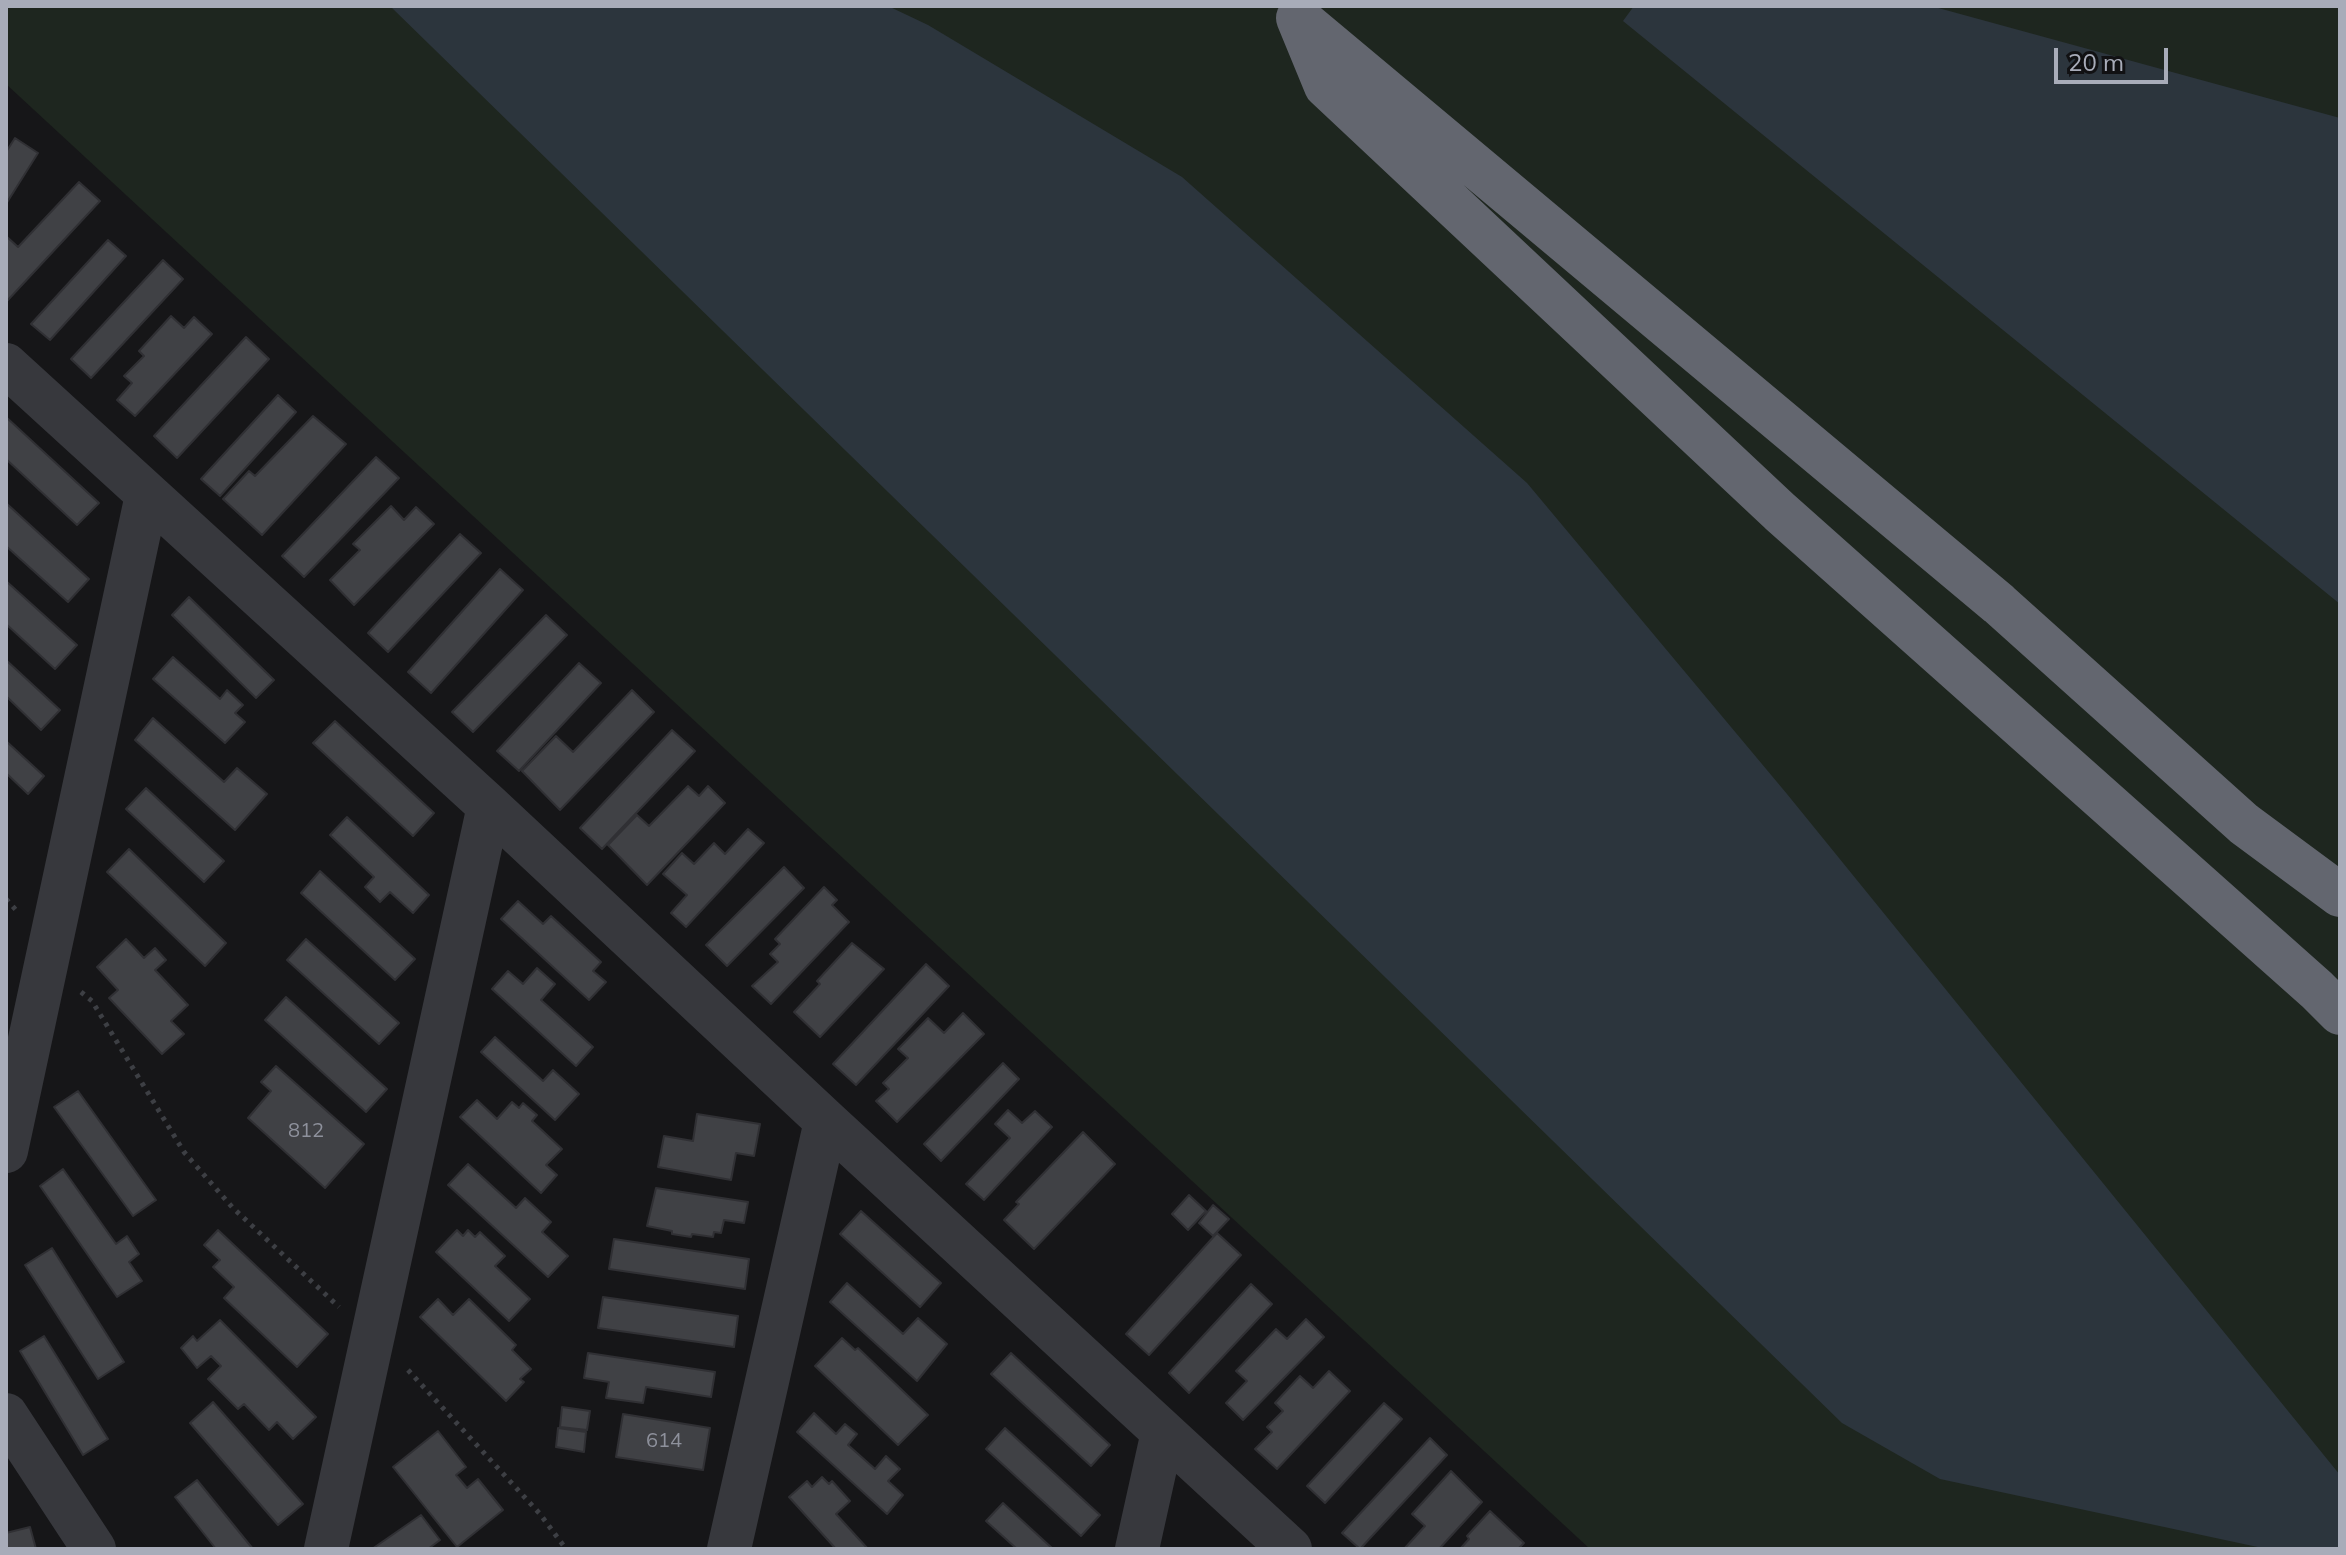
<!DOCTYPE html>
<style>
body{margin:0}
#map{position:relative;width:2346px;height:1555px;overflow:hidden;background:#161618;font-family:Mulish,sans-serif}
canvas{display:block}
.frame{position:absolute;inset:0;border:8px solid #a8acb9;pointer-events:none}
.scale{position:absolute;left:2054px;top:48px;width:114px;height:36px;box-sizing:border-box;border:4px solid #a8acb9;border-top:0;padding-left:10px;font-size:24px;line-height:28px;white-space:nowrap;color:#a8acb9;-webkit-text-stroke:6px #111113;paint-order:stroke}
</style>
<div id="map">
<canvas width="2346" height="1555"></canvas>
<div class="frame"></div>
<div class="scale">20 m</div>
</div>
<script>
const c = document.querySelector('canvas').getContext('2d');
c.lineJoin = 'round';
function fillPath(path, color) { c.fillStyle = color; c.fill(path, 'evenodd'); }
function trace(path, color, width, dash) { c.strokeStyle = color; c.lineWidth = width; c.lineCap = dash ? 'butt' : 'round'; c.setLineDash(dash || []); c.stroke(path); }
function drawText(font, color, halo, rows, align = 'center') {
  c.font = font + ' Mulish,sans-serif'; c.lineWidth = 7; c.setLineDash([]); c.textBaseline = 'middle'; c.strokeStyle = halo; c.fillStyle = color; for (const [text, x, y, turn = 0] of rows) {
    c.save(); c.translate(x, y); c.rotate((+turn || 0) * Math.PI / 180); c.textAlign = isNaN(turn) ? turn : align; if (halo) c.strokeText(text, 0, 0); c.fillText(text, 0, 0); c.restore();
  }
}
fillPath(new Path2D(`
 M6,6h2334v1543h-750l-1584,-1465z`), '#1e261f');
fillPath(new Path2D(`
 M390,6h498l40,19 254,152 345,306 260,311 553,681v74h-73l-327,-70 -98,-56z
 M1634,6h297l409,112v486l-717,-583z`), '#2c353d');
const building = new Path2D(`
 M15,138l23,15 -32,51v-52z
 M79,182l21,19 -93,100 -1,-65 12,11z
 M108,240l18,16 -76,84 -19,-16z
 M163,260l20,19 -92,99 -20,-19z
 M171,316l13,12 10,-11 18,17 -77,82 -18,-16 15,-17 -8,-7 20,-20 -5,-5z
 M246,337l23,22 -92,99 -23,-22z
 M278,395l18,17 -76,84 -19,-17z
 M313,416l33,28 -84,91 -39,-36 26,-28 6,5z
 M6,417l93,86 -22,22 -71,-66z
 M376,457l23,21 -95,99 -22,-21z
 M6,503l83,76 -21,23 -62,-56z
 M391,506l13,14 12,-13 18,17 -80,81 -24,-25 30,-30 -7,-6z
 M460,534l21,19 -93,99 -20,-19z
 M500,569l23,21 -92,103 -23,-21z
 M6,581l71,64 -22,24 -49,-45z
 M189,597l85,83 -18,18 -84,-83z
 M546,615l21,20 -94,97 -21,-20z
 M173,657l47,42 7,-9 16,15 -8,8 10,9 -20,21 -72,-64z
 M6,660l54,50 -19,20 -35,-34z
 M579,663l22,20 -82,88 -22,-20z
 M632,690l22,22 -94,98 -38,-39 34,-35 17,16z
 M153,718l71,64 13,-14 30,26 -32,36 -100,-90z
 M335,721l99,92 -21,23 -100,-93z
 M672,730l23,21 -93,98 -22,-21z
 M6,741l38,35 -16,18 -22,-21z
 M688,786l11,10 9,-10 17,17 -78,82 -39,-40 29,-30 12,11z
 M146,788l78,73 -20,21 -78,-73z
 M347,817l82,78 -16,18 -23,-21 -10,10 -15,-15 9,-10 -44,-42z
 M748,829l16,14 -78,84 -15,-14 16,-18 -24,-21 19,-21 12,11 20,-21 11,11z
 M129,849l97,94 -21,23 -98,-94z
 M784,867l20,21 -77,78 -21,-21z
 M320,871l95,88 -20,21 -94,-87z
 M824,887l13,13 -5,5 17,17 -78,82 -19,-18 26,-24 -8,-8 10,-10 -5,-5z
 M518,901l25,23 8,-8 50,46 -8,9 13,11 -17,18 -88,-81z
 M126,939l18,19 11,-10 11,12 -11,10 33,35 -17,16 13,13 -22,20 -53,-56 9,-8 -21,-23z
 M306,939l93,84 -20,21 -92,-84z
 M852,943l32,26 -64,68 -26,-25 26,-28 -3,-3z
 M926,964l23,22 -93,99 -23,-21z
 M537,968l18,16 -14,16 52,47 -17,19 -84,-77 16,-18 15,13z
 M286,997l101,92 -21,23 -101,-92z
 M963,1013l21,21 -87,88 -21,-21 13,-12 -6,-6 25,-25 -10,-9 30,-31 16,15z
 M495,1037l48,44 10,-11 26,24 -24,26 -74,-68z
 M1003,1063l16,16 -78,82 -17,-17z
 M276,1066l88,78 -39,44 -77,-70 23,-27 -10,-9z
 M78,1091l78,109 -23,16 -79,-109z
 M477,1100l20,19 15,-17 7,6 4,-5 14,12 -5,6 30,28 -16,16 11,10 -16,18 -81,-76z
 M1008,1110l14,13 13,-12 17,16 -68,73 -18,-16 44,-46 -15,-14z
 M697,1114l63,10 -6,32 -18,-3 -5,27 -73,-13 6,-31 29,5z
 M1083,1132l32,32 -81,85 -30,-29 15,-16 -3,-2z
 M468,1164l48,44 9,-10 26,24 -9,10 26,24 -20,21 -100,-92z
 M63,1169l53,75 11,-8 12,18 -10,8 13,19 -25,16 -77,-111z
 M656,1188l92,14 -4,21 -20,-3 -3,13 -7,-1 -1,5 -21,-3 -1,3 -19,-3v-3l-25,-5z
 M1189,1195l17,16 -18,19 -16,-16z
 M1213,1205l16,14 -16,17 -14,-13z
 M861,1211l80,72 -21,24 -80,-73z
 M218,1230l110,104 -31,33 -73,-69 10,-11 -21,-20 7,-7 -16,-15z
 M457,1230l6,6 5,-6 7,7 5,-5 25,24 -10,10 35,33 -21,22 -73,-69z
 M1217,1233l24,22 -92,100 -23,-21z
 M614,1239l135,20 -4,30 -136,-20z
 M52,1248l72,114 -26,17 -73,-114z
 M847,1283l56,51 15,-16 29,26 -30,37 -87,-79z
 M1251,1284l21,20 -83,89 -20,-20z
 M603,1297l135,19 -4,31 -136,-19z
 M438,1299l15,16 16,-16 47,46 -4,5 19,19 -11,10 4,3 -18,19 -86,-84z
 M1306,1319l18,18 -81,83 -17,-17 21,-22 -11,-10 40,-42 11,10z
 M220,1320l96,97 -23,22 -16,-17 -8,8 -25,-26 -6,5 -30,-30 13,-13 -10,-10 -14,12 -16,-20 12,-12 4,5z
 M44,1336l64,103 -25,16 -63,-104z
 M842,1338l13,12 3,-2 70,67 -30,30 -83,-79z
 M588,1353l127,19 -4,25 -65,-10 -3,16 -37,-5 3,-16 -25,-4z
 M1011,1353l99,92 -19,21 -100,-92z
 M1329,1371l21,20 -73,78 -22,-20 17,-17 -5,-5 16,-16 -8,-8 25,-27 13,12z
 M213,1402l90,102 -25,21 -88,-102z
 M1384,1403l18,16 -77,84 -18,-17z
 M562,1407l28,4 -3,19 -27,-3z
 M814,1413l22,21 9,-10 12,10 -9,11 27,24 11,-13 14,13 -12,12 15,14 -16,19 -90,-82z
 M623,1414l87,14 -7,42 -87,-13z
 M558,1428l28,4 -2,20 -28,-5z
 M1005,1428l95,87 -19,21 -95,-87z
 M438,1431l28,36 -10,8 11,13 11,-9 25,31 -46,37 -64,-80z
 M1430,1438l17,17 -87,94 -18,-16z
 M1451,1471l31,31 -43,47h-35l21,-23 -13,-12z
 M822,1477l7,7 3,-3 18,20 -14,13 32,35h-32l-47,-52 18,-16 5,6z
 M197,1480l56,69h-37l-41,-52z
 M1003,1503l50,46h-36l-31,-28z
 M1490,1511l34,32 -6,6h-58l9,-10 -2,-3z
 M421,1515l19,25 -12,9h-56z
 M30,1527l6,22h-30v-16z`);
fillPath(building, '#404145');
trace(building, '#303034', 2);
trace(new Path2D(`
 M6,899l10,11
 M81,992l11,9 92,151 48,55 107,100
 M408,1370l132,144 26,35`), '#3d3f44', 5, [4, 6]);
trace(new Path2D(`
 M6,365l483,441 337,315 464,428
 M6,1151l141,-656
 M6,1415l88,134
 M326,1549l163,-743
 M729,1549l97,-428
 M1137,1549l26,-117`), '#37383d', 44);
trace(new Path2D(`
 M1298,18l28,68 454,426 537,478 23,23
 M1302,21l697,583 245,220 96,71`), '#63666f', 44);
drawText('20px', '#8e919c', null, [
 ["812",306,1131],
 ["614",664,1441]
]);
</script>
